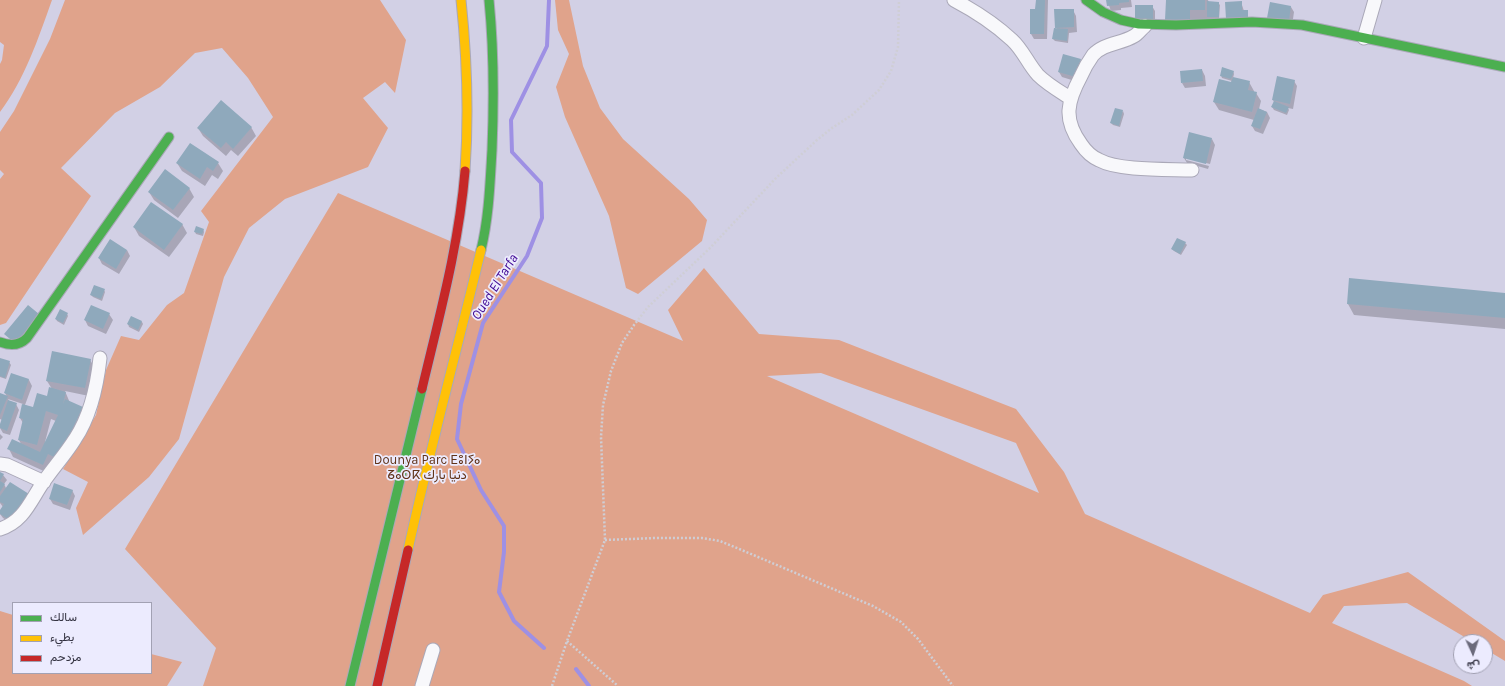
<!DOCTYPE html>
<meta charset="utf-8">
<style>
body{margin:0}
#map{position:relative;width:1505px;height:686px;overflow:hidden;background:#d2d0e5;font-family:Karla,Vazirmatn,sans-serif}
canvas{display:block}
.legend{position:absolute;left:12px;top:602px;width:140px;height:72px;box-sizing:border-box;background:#ecebfe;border:1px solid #a2a1b3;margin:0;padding:5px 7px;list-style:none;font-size:12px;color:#343342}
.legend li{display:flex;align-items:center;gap:8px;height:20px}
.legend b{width:20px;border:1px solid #a2a1b3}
.north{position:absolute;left:1453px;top:634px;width:40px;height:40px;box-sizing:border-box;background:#ecebfe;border:1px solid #a2a1b3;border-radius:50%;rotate:177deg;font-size:11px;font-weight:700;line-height:16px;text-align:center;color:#343342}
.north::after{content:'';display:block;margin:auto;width:14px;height:18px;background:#6b6a7b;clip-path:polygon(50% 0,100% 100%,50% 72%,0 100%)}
</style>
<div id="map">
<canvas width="1505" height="686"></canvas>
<ul class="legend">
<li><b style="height:5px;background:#4caf50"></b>سالك</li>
<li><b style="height:5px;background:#ffc107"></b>بطيء</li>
<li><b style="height:5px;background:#c62828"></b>مزدحم</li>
</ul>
<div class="north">ش</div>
</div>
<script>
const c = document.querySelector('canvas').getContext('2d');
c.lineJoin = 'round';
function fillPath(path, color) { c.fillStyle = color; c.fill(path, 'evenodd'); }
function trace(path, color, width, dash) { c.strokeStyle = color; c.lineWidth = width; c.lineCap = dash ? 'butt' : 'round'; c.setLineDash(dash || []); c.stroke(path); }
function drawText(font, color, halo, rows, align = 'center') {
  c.font = font + ' Karla,Vazirmatn,"Noto Sans Tifinagh",sans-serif'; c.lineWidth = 3.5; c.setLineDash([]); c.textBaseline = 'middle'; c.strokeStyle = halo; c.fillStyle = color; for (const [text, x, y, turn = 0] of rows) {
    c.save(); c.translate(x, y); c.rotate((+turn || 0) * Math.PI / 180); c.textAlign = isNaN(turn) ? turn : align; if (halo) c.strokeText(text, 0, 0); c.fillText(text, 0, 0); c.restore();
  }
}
fillPath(new Path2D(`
 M0,0h52c-14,39 -27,79 -52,112v-48l2,-4 2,-15 -4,-3z
 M65,0h315l26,40 -11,53 -10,-11 -22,16 25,30 -20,39 -83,32 -36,29 -25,49 -45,162 -30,38 -66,58 -7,-27 12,-26 -25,-13 33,-54 10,-45 15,-34 18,4 28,-35 17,-12 25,-71 -8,-11 72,-94 -25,-39 -26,-30 -27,5 -35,34 -45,26 -54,55 30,28 -85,127 -6,2v-146l4,-5 -4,-4v-38l14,-21 36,-72z
 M555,0h14l14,66 17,42 23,31 66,60 18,21 -5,21 -64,53 -12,-6 -17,-72 -44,-99 -9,-30 13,-33 -11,-24z
 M338,193l345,148 -15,-31 36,-42 55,66 80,6 177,69 48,63 21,42 225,99 13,-18 85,-23 97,69v20l-20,-12v-7h-12l-66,-39 -63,3 -12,17 132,58 8,5h-1269l13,-38 -91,-99zM821,373l195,70 23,50 -272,-117z
 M0,611l13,4v58h138v-19l31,8 -15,24h-167z`), '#e0a38b');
fillPath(new Path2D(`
 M1037,0h11l-1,39h-13l-3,-5 5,-24z
 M1107,0h24l1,7 -11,1v2l-10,1z
 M1167,0h41l1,3h9l2,2 -1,14 -25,10z
 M1241,2l3,9 -14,13z
 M1152,6l3,5v15h-16z
 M1291,7l3,5 -2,14 -24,-9z
 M1073,10l3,6 1,16 -8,1 -1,10 -13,-2 -2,-2 4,-10 -1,-2z
 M1080,60l4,5 -6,17 -16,-5 -3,-5z
 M1202,70l3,6 1,10 -21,2 -3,-5z
 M1233,71l1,3 -1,4 16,4 5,9v1l2,1 5,8 -2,8 8,3 3,6 -7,16 -8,-3 -3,-5 2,-6 -35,-10 -5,-8 18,-21 -10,-3 -1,-3z
 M1294,81l3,5 -4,23 -5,-1 1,2 -2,5 -13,-5 -2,-3 2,-5 -1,-2z
 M1123,111l1,3 -4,13 -7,-2 -2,-2z
 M251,127l5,9 -18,20 -7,-6 -5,6 -23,-20 -5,-8z
 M1212,139l3,6 -5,19 -24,-6v2l23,6 -1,3 -21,-6 -3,-5z
 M177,163h41l5,8 -5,8 -6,-4 -7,11 -23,-15z
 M189,188l5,9 -16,21 -24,-18 -5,-8z
 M182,224l5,9 -18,24 -30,-21 -5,-9z
 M203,229l1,3 -1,4 -7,-2 -1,-2z
 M1185,243l2,2 -6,10 -7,-4 -2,-2z
 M127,250l3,6 -11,18 -17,-10 -3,-6z
 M104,290l1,2 -3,9 -9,-4 -2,-2z
 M1505,294v35l-151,-14 -6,-11z
 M67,314l1,2 -4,9 -7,-4 -1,-2z
 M109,314l4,6 -7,14 -18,-8 -3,-6z
 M132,317l10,5 1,2 -4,8 -10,-5 -1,-3z
 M90,360l5,8 -6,28 -24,-5 5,12 12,5 5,9 -24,50 -10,-5 -5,11 -35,-16 -4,-8 12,-5 -2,-4 4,-17 -3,-5 3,-14 -15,-5 2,3 6,2 3,6 -9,25 -7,-2 -3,-5 2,-8 -2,-1v-25l7,3 -2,-4 7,-19 17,6 3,6 -7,19 9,3 14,-11 4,-8 -5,-8zM51,419l5,2 -10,21h-1z
 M0,362h9l2,3 -5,14 -6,-2z
 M0,434l3,3 -3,3z
 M0,473l3,2 4,5 -3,4 2,4 9,38 -12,-8 -3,-4 3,-7 -3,-4z
 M72,490l3,6 -5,14 -17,-6 -3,-5z`), '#0003');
trace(new Path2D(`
 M544,648l-30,-27 -15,-29 5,-40v-26l-23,-36 -24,-51 4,-35 22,-81 44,-67 15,-38 -1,-35 -29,-31 -1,-32 36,-74 2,-46
 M576,669l13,17`), '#9e90e4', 4);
fillPath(new Path2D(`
 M1036,0h9l-1,34h-14v-25h5z
 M1106,0h23v2l-10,1v2l-12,1z
 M1166,0h39v10h-15v11l-25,-1z
 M1207,1l12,1v15h-12z
 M1242,1v9h6v8l-22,1 -1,-17z
 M1270,2l21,4 -2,15 -22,-3z
 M1135,5h18v16h-18z
 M1054,9h20v18l-19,1z
 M1054,28l14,1 -1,12 -15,-2z
 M1063,54l18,5 -5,18 -18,-5z
 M1222,67l12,4 -3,8 -11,-3z
 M1202,69l1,12 -22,2 -1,-12z
 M1277,76l18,4 -5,24 -18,-4z
 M1233,77l17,4 -2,9 9,2 -5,20 -39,-10 6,-23 12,3z
 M221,100l31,27 -19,22 -7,-7 -5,6 -24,-20z
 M1274,101l15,6 -3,6 -15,-6z
 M1115,108l8,2 -4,16 -9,-3z
 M1258,108l9,4 -7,17 -9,-3z
 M1189,132l23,6 -6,26 -23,-6z
 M190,143l29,19 -6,9 -6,-4 -7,12 -24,-16z
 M165,169l25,19 -17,22 -25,-18z
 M151,202l32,22 -19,26 -31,-23z
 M196,226l8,3 -2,5 -8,-2z
 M1177,238l9,4 -6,12 -9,-5z
 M110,239l17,11 -11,19 -18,-11z
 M1349,278l156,15v25l-158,-14z
 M94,285l11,4 -4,10 -11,-4z
 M28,305l11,9 -23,30 -12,-10z
 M91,305l19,8 -7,16 -19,-9z
 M60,309l8,4 -5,10 -8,-4z
 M131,316l11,5 -4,9 -11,-6z
 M52,351l39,8 -6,29 -39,-7z
 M0,358l10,3 -5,17 -5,-2z
 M11,373l18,6 -7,21 -18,-7z
 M49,387l17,5 -3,12 2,-5 18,8 -25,52 -10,-5 -5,11 -36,-16 5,-10 28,13 18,-37 -12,-4 -9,34 -19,-5 5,-21 -4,-1 3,-14 11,3 4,-14 10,3z
 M0,393l8,3 -8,19z
 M8,400l9,3 -10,28 -7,-3v-4z
 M0,472l4,2 -4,7 5,3 -5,8z
 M10,482l19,12 -18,27 -11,-7v-4l4,-6 -4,-2v-6z
 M54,483l19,7 -6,15 -18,-6z`), '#8fa9bc');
const street = new Path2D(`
 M954,0c19,10 42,25 58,40 11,10 16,24 26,35 9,9 21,16 32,23
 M1145,26c-4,3 -7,8 -11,10 -13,8 -30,7 -41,19 -5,7 -9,14 -12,21 -14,26 -18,43 0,68 4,6 11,13 18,16 20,11 69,9 93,10
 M1364,38l11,-38
 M0,464l7,1 37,17
 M0,529c23,-7 30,-27 42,-45 11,-16 23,-29 33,-45 16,-24 22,-53 25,-81
 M422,686l11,-36`);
const fast = new Path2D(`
 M1086,0l17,12 18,8 18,4 37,1 76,-3 50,3 203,42
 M481,250c8,-33 9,-67 11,-100 2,-50 2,-100 -3,-150
 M0,342c10,4 19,4 27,-4l142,-201
 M350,686l72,-297`);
const slow = new Path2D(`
 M461,0c6,57 8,113 4,171
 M408,550c22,-101 49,-200 73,-300`);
const jam = new Path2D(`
 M422,389c17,-72 37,-144 43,-218
 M377,686l31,-136`);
trace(street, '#aaa8b8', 15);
trace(fast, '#aaa8b8', 11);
trace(slow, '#aaa8b8', 11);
trace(jam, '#aaa8b8', 11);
trace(new Path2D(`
 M605,540l50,-2h47l18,3 24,10 129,55 28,16 17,17 35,47
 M567,641l51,45
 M552,686l15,-45 38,-101 -4,-103 2,-32 8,-34 11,-28 12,-18 14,-18 62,-59 66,-70 41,-38 15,-12 20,-13 27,-25 12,-19 7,-24 1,-47`), '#cfced5', 2.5, [2, 2]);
trace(street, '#f8f8fb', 13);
trace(fast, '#4caf50', 9);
trace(slow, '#ffc107', 9);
trace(jam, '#c62828', 9);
drawText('13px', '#603218', '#ecebfe', [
 ["Dounya Parc ⴹⵓⵏⵢⴰ",427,460],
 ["ⵒⴰⵔⴽ دنيا بارك",427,475]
]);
drawText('italic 14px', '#3e0693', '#ecebfe', [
 ["Oued El Tarfa",495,287,-58]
]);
</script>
